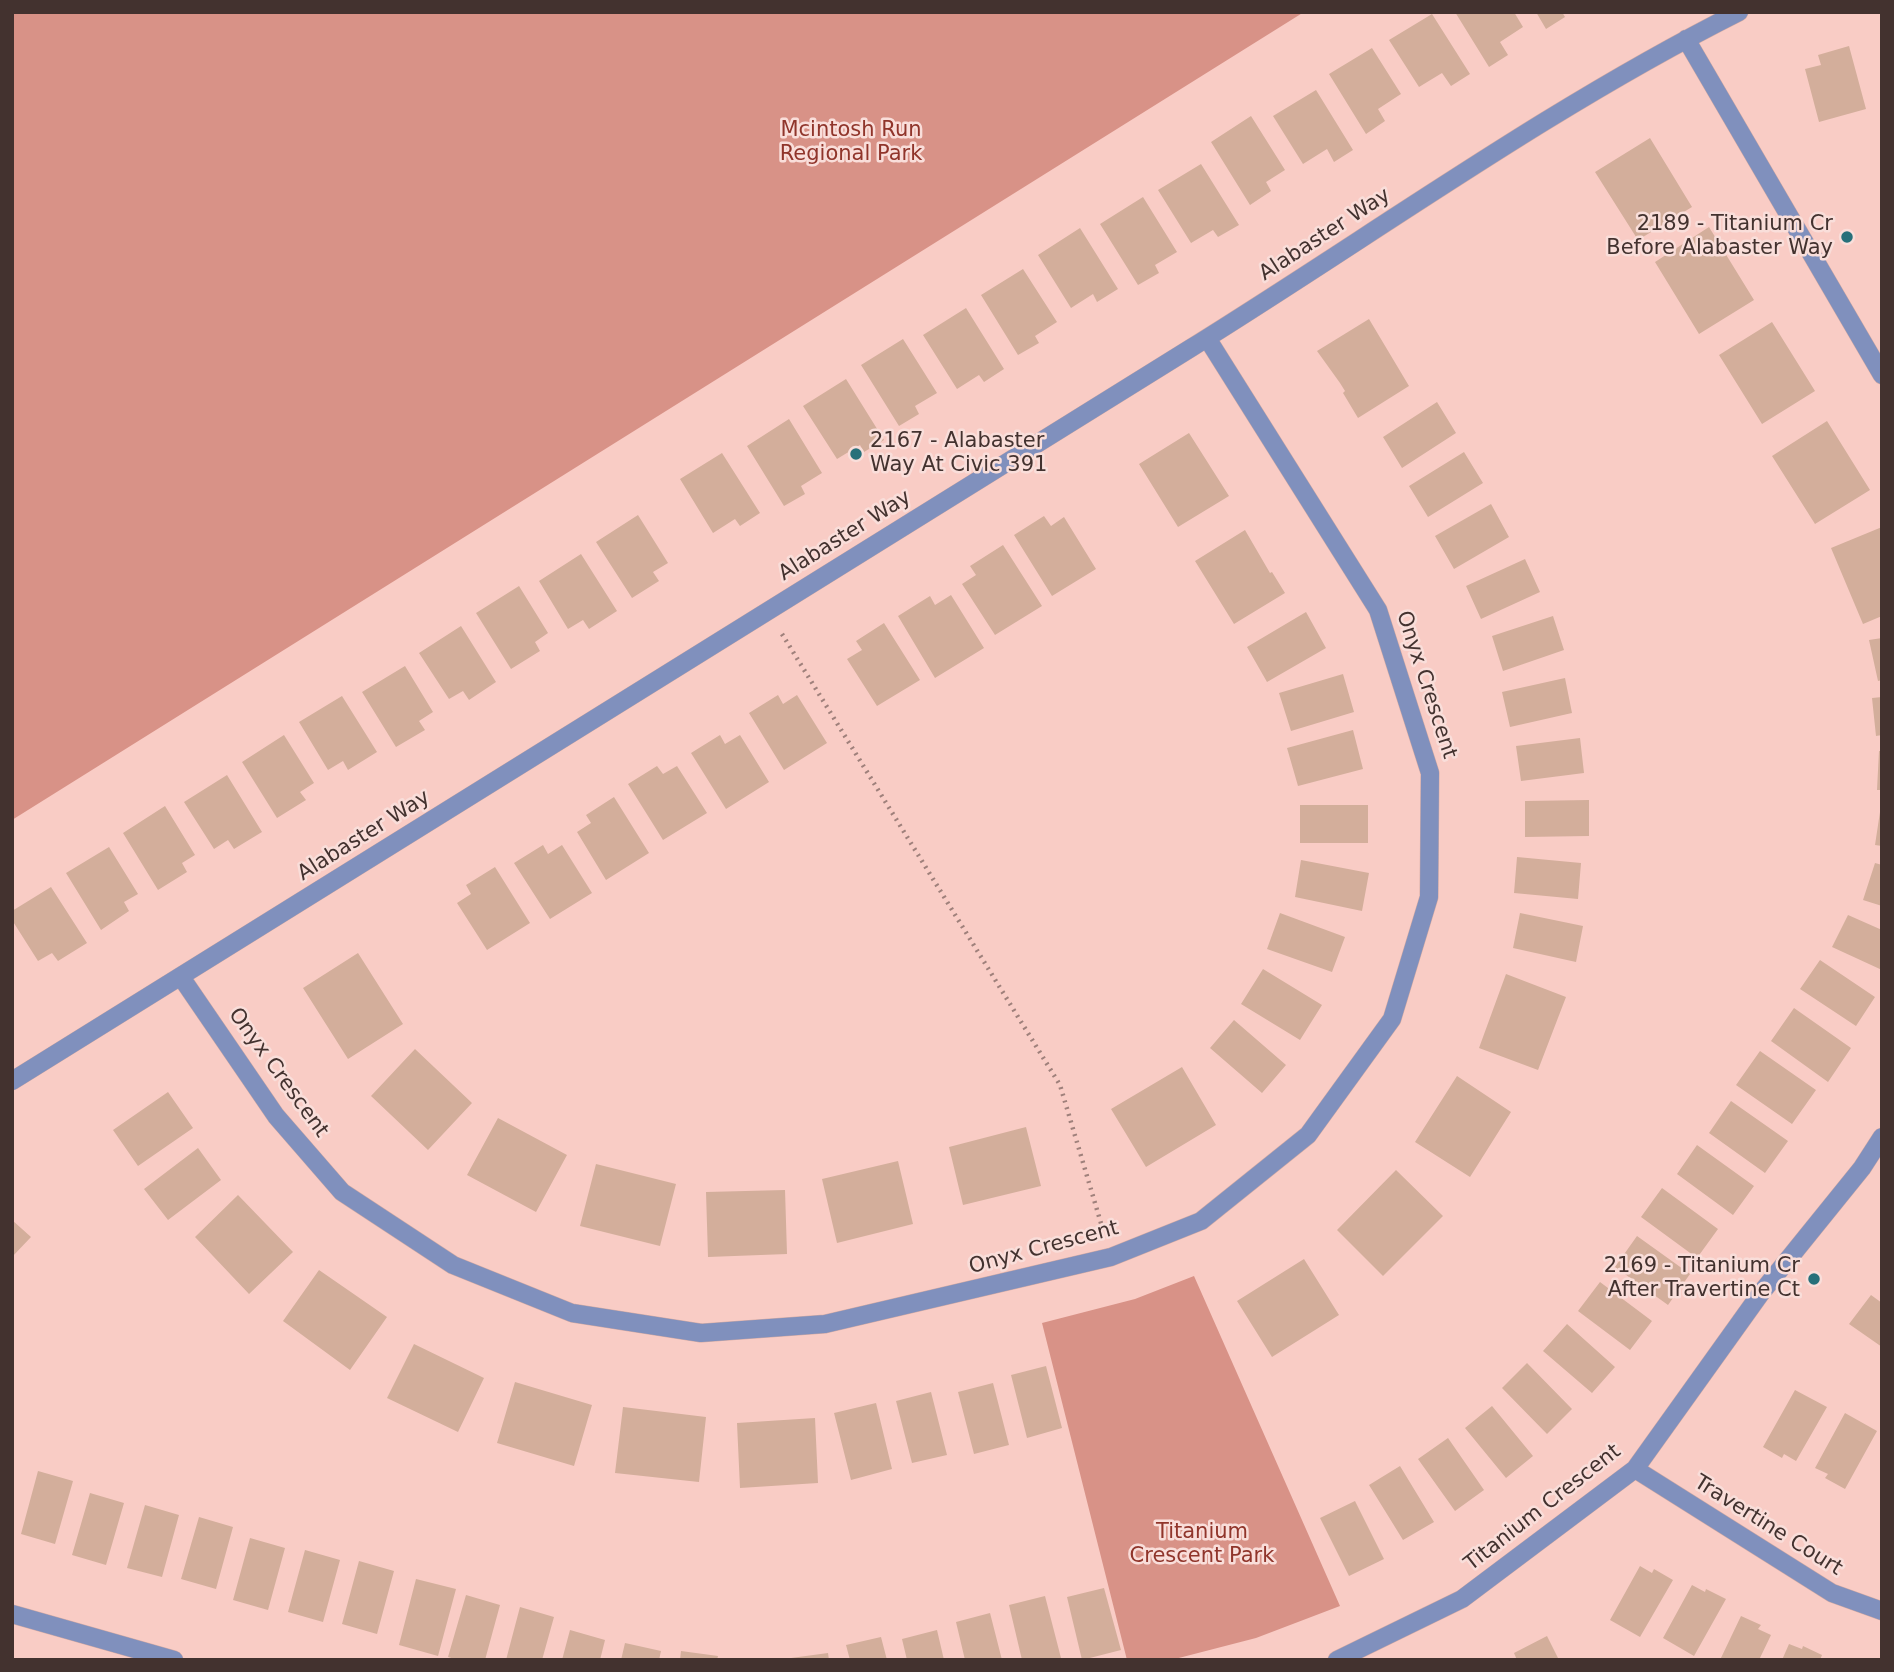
<!DOCTYPE html>
<style>
body{margin:0}
#map{position:relative;width:1894px;height:1672px;overflow:hidden;background:#f9ccc5;font-family:"DejaVu Sans",sans-serif}
canvas{display:block}
.frame{position:absolute;inset:0;border:14px solid #43322f;pointer-events:none}
</style>
<div id="map">
<canvas width="1894" height="1672"></canvas>
<div class="frame"></div>
</div>
<script>
const c = document.querySelector('canvas').getContext('2d');
c.lineJoin = 'round';
function fillPath(path, color) { c.fillStyle = color; c.fill(path, 'evenodd'); }
function trace(path, color, width, dash) { c.strokeStyle = color; c.lineWidth = width; c.lineCap = dash ? 'butt' : 'round'; c.setLineDash(dash || []); c.stroke(path); }
function drawText(font, color, halo, rows, align = 'center') {
  c.font = font + ' "DejaVu Sans",sans-serif'; c.lineWidth = 5; c.setLineDash([]); c.textBaseline = 'middle'; c.strokeStyle = halo; c.fillStyle = color; for (const [text, x, y, turn = 0] of rows) {
    c.save(); c.translate(x, y); c.rotate((+turn || 0) * Math.PI / 180); c.textAlign = isNaN(turn) ? turn : align; if (halo) c.strokeText(text, 0, 0); c.fillText(text, 0, 0); c.restore();
  }
}
fillPath(new Path2D(`
 M12,12h1292l-1292,808z
 M1194,1276l146,330 -84,32 -85,22h-44l-85,-337 93,-24z`), '#d89287');
fillPath(new Path2D(`
 M1455,12h59l9,15 -23,15 8,13 -19,12z
 M1536,12h26l3,5 -19,12z
 M1432,14l38,60 -19,12 -9,-13 -23,14 -30,-47z
 M1849,46l17,63 -47,13 -14,-53 16,-4 -3,-10z
 M1372,48l29,46 -23,15 7,12 -19,13 -37,-60z
 M1316,90l37,60 -19,12 -7,-13 -24,15 -30,-48z
 M1251,116l34,54 -19,12 5,9 -21,14 -39,-63z
 M1650,138l42,69 -54,33 -43,-68z
 M1201,164l38,61 -21,12 -5,-7 -22,13 -33,-53z
 M1143,197l34,55 -22,13 4,8 -21,12 -38,-61z
 M1709,227l45,73 -55,34 -44,-72z
 M1080,228l38,61 -21,13 -4,-8 -22,14 -33,-53z
 M1023,269l34,53 -22,14 4,7 -21,12 -37,-60z
 M966,308l38,61 -20,13 -5,-7 -22,14 -34,-54z
 M1369,319l40,67 -51,32 -15,-25 2,-2 -5,-8 -23,-32z
 M1772,322l43,69 -53,33 -43,-69z
 M903,339l34,54 -22,13 4,8 -20,12 -38,-61z
 M846,379l38,61 -20,12 -4,-7 -23,14 -34,-53z
 M1437,402l19,31 -54,35 -19,-31z
 M789,419l33,54 -21,13 4,8 -21,12 -37,-60z
 M1827,421l43,69 -55,34 -43,-68z
 M1189,433l40,63 -51,31 -39,-63z
 M1464,452l19,31 -55,34 -19,-31z
 M722,453l38,60 -20,13 -5,-7 -22,14 -33,-54z
 M1491,504l18,33 -55,32 -19,-33z
 M638,515l30,48 -15,9 6,9 -27,17 -36,-56z
 M1044,516l7,10 13,-9 32,52 -44,27 -38,-61z
 M1882,527v89l-19,8 -32,-76z
 M1245,530l25,43 2,-1 13,21 -51,31 -39,-63z
 M1003,545l39,61 -47,29 -33,-51 14,-9 -6,-9z
 M581,554l36,57 -28,18 -6,-9 -15,9 -29,-48z
 M1525,559l15,33 -59,27 -15,-33z
 M519,586l29,47 -13,9 5,9 -29,18 -35,-56z
 M951,595l33,53 -49,30 -37,-62 32,-20 5,9z
 M1306,612l20,36 -59,34 -20,-35z
 M1553,616l11,34 -61,21 -11,-35z
 M884,623l36,57 -43,26 -30,-47 15,-9 -6,-9z
 M461,626l35,56 -27,18 -6,-9 -14,8 -30,-46z
 M1882,638v42l-4,1 -9,-41z
 M405,666l28,46 -14,9 6,9 -29,17 -34,-55z
 M1343,674l11,38 -63,19 -12,-38z
 M1565,678l7,35 -62,14 -8,-35z
 M778,695l5,9 14,-9 30,48 -43,27 -35,-57z
 M342,696l35,56 -29,18 -5,-9 -15,9 -29,-48z
 M1882,697v38l-6,1 -4,-38z
 M1353,730l10,39 -65,17 -11,-38z
 M284,735l30,48 -14,9 6,8 -29,18 -35,-56z
 M720,735l5,9 15,-9 29,47 -43,27 -35,-56z
 M1580,738l4,35 -63,8 -5,-35z
 M1879,751h3v39h-5z
 M657,766l6,8 14,-8 30,47 -44,27 -35,-56z
 M227,775l35,57 -28,17 -6,-9 -14,9 -30,-47z
 M614,797l35,56 -43,27 -29,-48 14,-9 -5,-8z
 M1589,800v36l-64,1v-36z
 M1300,805h68v38h-68z
 M165,806l30,49 -13,8 5,9 -29,18 -35,-57z
 M1880,812h2v34l-7,-1z
 M543,845l5,9 14,-9 30,48 -42,26 -36,-56z
 M109,847l29,47 -14,8 5,9 -28,19 -35,-57z
 M1517,857l64,6 -3,36 -64,-6z
 M1301,860l68,13 -7,38 -67,-14z
 M1875,863l7,2v41l-19,-6z
 M495,867l35,56 -43,27 -30,-47 14,-9 -5,-9z
 M51,887l36,56 -29,18 -6,-8 -14,8 -26,-41v-9z
 M1280,913l65,24 -13,35 -65,-23z
 M1520,913l63,13 -7,36 -63,-14z
 M1848,915l34,15v40l-50,-23z
 M358,953l45,71 -55,35 -45,-71z
 M1820,960l55,37 -19,29 -56,-37z
 M1263,969l59,36 -22,35 -59,-36z
 M1506,974l60,23 -28,73 -59,-22z
 M1794,1008l57,40 -23,34 -57,-41z
 M1234,1020l52,45 -24,28 -52,-45z
 M415,1049l57,54 -44,47 -57,-54z
 M1760,1051l56,39 -24,34 -56,-39z
 M1182,1067l34,58 -70,42 -35,-58z
 M1457,1076l54,36 -41,65 -55,-35z
 M168,1092l25,36 -55,38 -25,-36z
 M1731,1101l57,40 -23,32 -56,-40z
 M498,1118l69,37 -31,57 -69,-37z
 M1026,1127l15,59 -78,19 -14,-58z
 M1697,1145l57,41 -21,29 -56,-41z
 M198,1148l23,32 -53,40 -24,-31z
 M898,1161l15,63 -76,19 -15,-64z
 M596,1164l80,20 -16,62 -80,-20z
 M1396,1170l47,46 -60,60 -46,-46z
 M1662,1188l56,41 -21,29 -56,-41z
 M785,1190l2,64 -79,3 -2,-65z
 M238,1195l55,57 -44,42 -54,-57z
 M12,1220l19,17 -19,20z
 M1637,1236l53,38 -22,31 -53,-38z
 M1304,1259l35,56 -67,42 -35,-56z
 M319,1270l68,47 -37,53 -67,-49z
 M1600,1282l52,39 -22,29 -52,-39z
 M1871,1295l11,8v44l-33,-23z
 M1567,1324l48,43 -23,26 -49,-42z
 M414,1344l70,34 -26,54 -71,-34z
 M1527,1363l45,46 -25,25 -45,-46z
 M1046,1366l16,62 -35,10 -16,-63z
 M515,1382l77,23 -18,61 -77,-23z
 M993,1383l16,62 -35,9 -16,-62z
 M1795,1390l32,17 -31,54 -12,-7 -2,4 -19,-11z
 M931,1392l16,63 -35,8 -16,-62z
 M876,1403l16,66 -41,11 -17,-67z
 M1492,1406l41,50 -27,22 -41,-50z
 M623,1407l83,10 -7,65 -84,-9z
 M1845,1413l32,18 -32,58 -20,-11 3,-4 -13,-6z
 M815,1418l3,65 -78,5 -3,-65z
 M1448,1438l36,52 -29,21 -37,-52z
 M1400,1466l34,56 -31,18 -34,-55z
 M38,1471l35,10 -18,63 -34,-10z
 M90,1493l34,10 -18,62 -34,-10z
 M1355,1501l29,58 -35,17 -29,-58z
 M145,1505l34,10 -17,62 -35,-9z
 M199,1517l34,10 -17,62 -35,-10z
 M250,1538l35,10 -17,62 -35,-10z
 M305,1550l35,10 -17,62 -35,-10z
 M359,1561l35,10 -17,63 -35,-10z
 M1640,1566l12,7 2,-4 19,11 -33,57 -30,-17z
 M416,1579l40,10 -18,67 -39,-11z
 M1692,1585l13,7 1,-3 20,10 -32,57 -31,-18z
 M1104,1588l17,62 -39,10 -15,-63z
 M466,1595l34,10 -15,55h-27l-10,-3z
 M1045,1596l16,62 -39,2 -13,-55z
 M520,1607l34,10 -12,43h-36z
 M990,1613l12,47h-37l-9,-38z
 M1741,1616l20,9 -3,4 13,6 -12,25h-39z
 M570,1630l35,10 -5,20h-38z
 M937,1630l7,30h-37l-5,-21z
 M1547,1636l12,24h-42l-3,-7z
 M881,1637l6,23h-37l-4,-15z
 M625,1643l36,8 -2,9h-38z
 M1789,1644l13,5 1,-3 19,9 -2,5h-38z
 M681,1651l37,5 -1,4h-37z
 M828,1653l1,7h-38v-2z`), '#d3ae9b');
const minor = new Path2D(`
 M1686,39l196,336
 M181,977l95,139 66,76 111,73 119,48 129,20 124,-9 286,-67 90,-36 107,-86 84,-116 37,-122 1,-124 -52,-163 -171,-272
 M12,1081c395,-242 786,-490 1179,-733 182,-113 357,-240 548,-336
 M1635,1469l197,124 50,18
 M12,1614l162,46
 M1337,1660l125,-61 173,-130 126,-176 101,-125 20,-31`);
trace(minor, '#d1aaa4', 19);
trace(new Path2D(`
 M782,634l278,451 43,145`), '#9f807b', 4.5, [2, 5]);
trace(minor, '#8090bd', 18);
for (const [x, y, r, color] of [
 [1847,237,7,"#27707a"],
 [856,454,7,"#27707a"],
 [1814,1279,7,"#27707a"]
]) { const dot = new Path2D(); dot.arc(x, y, r, 0, 2 * Math.PI); c.fillStyle = color; c.fill(dot); trace(dot, '#f9deda', 2.5); }
drawText('21px', '#90352b', '#f9deda', [
 ["Mcintosh Run",851,131],
 ["Regional Park",851,155],
 ["Titanium",1202,1533],
 ["Crescent Park",1202,1557]
]);
drawText('21px', '#43322f', '#f9deda', [
 ["2189 - Titanium Cr",1833,225],
 ["Before Alabaster Way",1833,249],
 ["2167 - Alabaster",870,442,"left"],
 ["Way At Civic 391",870,466,"left"],
 ["2169 - Titanium Cr",1800,1267],
 ["After Travertine Ct",1800,1291]
], 'right');
drawText('21px', '#43322f', '#f9deda', [
 ["Alabaster Way",1325,235,-33],
 ["Alabaster Way",845,536,-32],
 ["Onyx Crescent",1426,685,72],
 ["Alabaster Way",364,836,-32],
 ["Onyx Crescent",278,1073,54],
 ["Onyx Crescent",1044,1248,-15],
 ["Titanium Crescent",1543,1508,-38],
 ["Travertine Court",1768,1526,32]
]);
</script>
